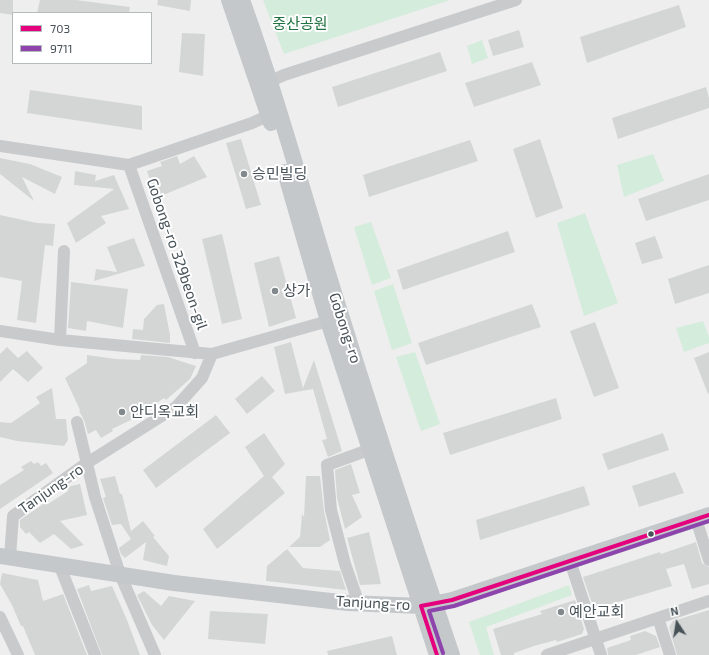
<!DOCTYPE html>
<meta charset="utf-8">
<style>
body{margin:0}
#map{position:relative;width:709px;height:655px;overflow:hidden;background:#eee;font-family:"Exo 2",sans-serif}
canvas{display:block}
.legend{position:absolute;left:12px;top:12px;width:140px;height:52px;box-sizing:border-box;background:#fff;border:1px solid #b5babc;margin:0;padding:5px 7px;list-style:none;font-size:12px;color:#475258}
.legend li{display:flex;align-items:center;gap:8px;height:20px}
.legend b{width:20px;border:1px solid #b5babc}
.north{position:absolute;left:657px;top:603px;width:40px;height:40px;-webkit-text-stroke:3px #fff;paint-order:stroke;rotate:348deg;font-size:11px;font-weight:700;line-height:16px;text-align:center;color:#475258}
.north::after{content:'';display:block;margin:auto;width:14px;height:18px;background:#475258;clip-path:polygon(50% 0,100% 100%,50% 72%,0 100%)}
</style>
<div id="map">
<canvas width="709" height="655"></canvas>
<ul class="legend">
<li><b style="height:5px;background:#e5007d"></b>703</li>
<li><b style="height:5px;background:#8e44ad"></b>9711</li>
</ul>
<div class="north">N</div>
</div>
<script>
const c = document.querySelector('canvas').getContext('2d');
c.lineJoin = 'round';
function fillPath(path, color) { c.fillStyle = color; c.fill(path, 'evenodd'); }
function trace(path, color, width, dash) { c.strokeStyle = color; c.lineWidth = width; c.lineCap = dash ? 'butt' : 'round'; c.setLineDash(dash || []); c.stroke(path); }
function drawText(font, color, halo, rows, align = 'center') {
  c.font = font + ' "Exo 2","Noto Sans KR",sans-serif'; c.lineWidth = 4; c.setLineDash([]); c.textBaseline = 'middle'; c.strokeStyle = halo; c.fillStyle = color; for (const [text, x, y, turn = 0] of rows) {
    c.save(); c.translate(x, y); c.rotate((+turn || 0) * Math.PI / 180); c.textAlign = isNaN(turn) ? turn : align; if (halo) c.strokeText(text, 0, 0); c.fillText(text, 0, 0); c.restore();
  }
}
fillPath(new Path2D(`
 M263,0h187l-166,54z
 M482,40l6,18 -16,6 -5,-18z
 M653,154l11,27 -40,16 -7,-32z
 M585,213l33,90 -34,13 -27,-93z
 M371,222l20,56 -19,7 -18,-58z
 M393,284l19,59 -20,7 -18,-59z
 M703,321l6,16v6l-25,9 -8,-24z
 M415,352l25,72 -19,7 -25,-74z
 M569,585l3,10 -86,32 8,28h-14l-11,-33z`), '#d4ecdb');
fillPath(new Path2D(`
 M0,0h13v15l-13,-2z
 M40,0h36l54,7 -1,6h-92z
 M158,0h33l-1,11 -33,-6z
 M679,5l7,22 -99,36 -7,-26z
 M519,30l5,17 -31,9 -5,-16z
 M182,33l23,1 -2,42 -24,-4z
 M440,52l7,19 -109,36 -6,-20z
 M532,62l9,23 -67,22 -9,-24z
 M706,87l3,11v10l-91,31 -6,-21z
 M30,90l112,16v24l-115,-17z
 M241,139l20,66 -15,4 -20,-66z
 M540,139l23,69 -27,10 -23,-69z
 M470,140l8,21 -109,36 -6,-22z
 M177,156l3,8 14,-8 13,21 -51,21 -9,-27 15,-5 -2,-4z
 M0,158l30,6 32,13 -7,17 -33,-17 12,24 -34,-27z
 M75,171l21,4 -1,6 19,-6 15,34 -28,7 5,7 -30,20 -9,-20 47,-34 -40,-4z
 M709,174v26l-63,21 -8,-22z
 M0,215l37,8 18,1 -2,22 -8,-1 -9,78 -19,-3 5,-39 -22,-4z
 M508,231l7,21 -112,38 -6,-20z
 M222,234l20,85 -20,5 -20,-85z
 M655,236l8,22 -21,6 -7,-21z
 M134,238l11,28 -51,15 2,-12 21,3 -10,-25z
 M279,256l17,62 -27,9 -15,-64z
 M709,265v28l-34,11 -7,-25z
 M71,282l57,7 -5,39 -36,-7 -1,10 -18,-3z
 M164,304l6,31v8l-38,-4 1,-10 10,1 1,-11 13,-14z
 M532,304l9,23 -115,38 -8,-22z
 M595,322l24,66 -25,9 -24,-66z
 M291,342l12,46 11,-28 28,91 -14,6 -6,-17 5,-1 -14,-50 -28,5 -11,-47z
 M7,347l11,11 9,-7 16,17 -15,14 -15,-13 -13,13v-28z
 M709,352v41l-1,1 -14,-36z
 M87,355l29,4 24,1 1,-5 27,2 28,9 -6,13 -24,21 -2,-2 -27,19 -25,12 1,2 -12,7 -5,-8 -8,4 -4,-14 -5,-9 1,-1 -15,-32 22,-15z
 M262,376l13,15 -28,23 -12,-15z
 M52,388l4,31h10l2,21 -4,6 -47,-5 -17,-4v-15l11,1 29,-20 -4,-6z
 M556,398l6,21 -112,36 -7,-22z
 M216,415l14,18 -74,55 -13,-18z
 M264,433l21,31 -13,13 13,16 -68,56 -14,-20 61,-53 -19,-29z
 M663,433l6,17 -61,20 -6,-16z
 M31,461l3,3 4,-2 3,4 5,-3 7,10 -53,36v-24l24,-15 -3,-3z
 M351,464l9,29 -8,2 10,22 -17,12 -8,-31 -2,-28z
 M675,472l9,21 -45,14 -7,-21z
 M115,476l5,18h2l9,37 12,-10 12,15 -2,1 16,19 -2,10 -24,-6 3,-18 -21,16 -4,-4 -2,-6 12,-9 -10,-15 -9,1 -9,-27 3,-1 -6,-18z
 M306,476h14l4,35 6,29 -10,7h-31l11,-10 2,-23 2,3z
 M80,484l7,31 -27,6 24,24 -13,4 -17,-15 -14,9 -11,-11 -3,2 -6,-7v-7l26,-18 2,2 20,-13 -1,-4z
 M584,486l6,19 -110,35 -4,-20z
 M369,532l12,52 -21,1 -13,-47z
 M696,542l6,21 7,4v17l-17,5 -8,-25 -18,5 6,17 -78,23 -11,-32 77,-25 1,2z
 M287,549l16,19 37,3 6,19 -80,-9 1,-15z
 M2,573l36,7 5,21 20,-7 24,61h-52l-12,-29h-2l-9,-21 -12,-21z
 M89,585l2,6 21,-5 15,34 13,35h-38l-25,-66z
 M144,591l17,15 8,-10 26,5 -31,39 -12,-15 -15,-30z
 M575,600l9,29 -2,5 -25,8 -1,-2 -22,6 -20,7v2h-13l-8,-26 49,-15 -2,-3z
 M709,610v45h-32l-8,-28 4,-6z
 M210,611l58,3 -3,30 -57,-5z
 M645,631l11,5 4,11 -24,8h-28l-1,-7 24,-8 -1,-4z
 M392,636l5,19h-69l-1,-4z`), '#d4d6d6');
trace(new Path2D(`
 M262,85l22,-10 232,-75
 M0,146l129,19 123,-42 24,-11
 M129,165l66,188
 M0,331l60,9 152,14 116,-33
 M60,340l4,-89
 M77,422l18,75 25,77 35,81
 M696,519l13,41
 M10,557l3,-41 74,-53 89,-56 26,-29 10,-24
 M570,561l31,94
 M59,564l36,91
 M359,604l-14,-40 -14,-54 -4,-45 44,-16
 M0,617l18,38
 M658,618l12,37
 M547,655l162,-54`), '#c8cacc', 12);
trace(new Path2D(`
 M229,0l42,123
 M242,0c32,88 57,178 84,267 40,130 82,259 126,388
 M285,172l43,149 109,334
 M0,556l174,27 174,20 73,3 31,-6 257,-85`), '#c4c8ca', 16);
trace(new Path2D(`
 M437,655l-16,-49 31,-6 257,-85`), '#e5007d', 4);
trace(new Path2D(`
 M443,653l-14,-42 25,-5 255,-85`), '#8e44ad', 4);
for (const [x, y, r, color] of [
 [244,174,4,"#81898c"],
 [275,291,4,"#81898c"],
 [122,412,4,"#81898c"],
 [651,534,3.5,"#475258"],
 [561,612,4,"#81898c"]
]) { const dot = new Path2D(); dot.arc(x, y, r, 0, 2 * Math.PI); c.fillStyle = color; c.fill(dot); trace(dot, '#fff', 1.5); }
drawText('15px', '#1f7241', '#fff', [
 ["중산공원",300,24]
]);
drawText('15px', '#475258', '#fff', [
 ["승민빌딩",252,174],
 ["상가",283,291],
 ["안디옥교회",130,412],
 ["예안교회",569,612]
], 'left');
drawText('15px', '#475258', '#fff', [
 ["Gobong-ro 329beon-gil",177,254,71],
 ["Gobong-ro",345,328,72],
 ["Tanjung-ro",51,489,-35],
 ["Tanjung-ro",373,603,3]
]);
</script>
